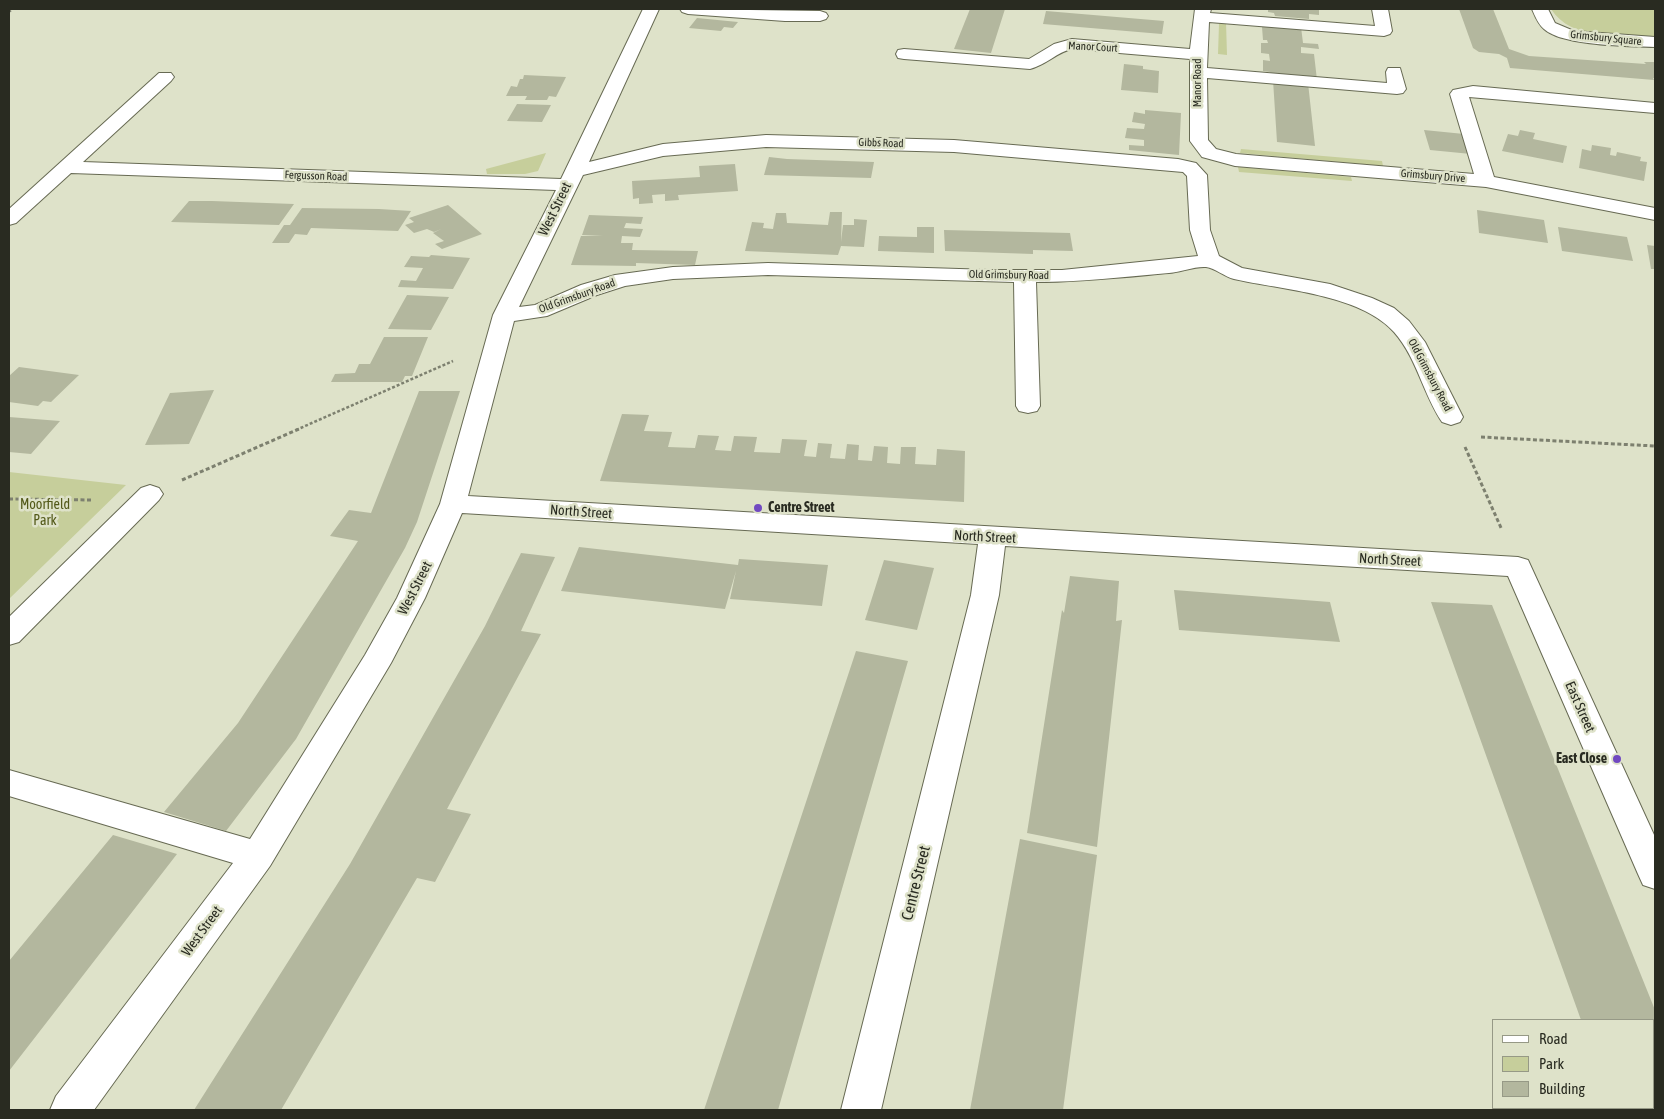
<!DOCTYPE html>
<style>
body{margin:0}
#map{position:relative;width:1664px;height:1119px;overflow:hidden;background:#dee2c9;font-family:"Asap Condensed",sans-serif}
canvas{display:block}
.frame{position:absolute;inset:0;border:10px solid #292b21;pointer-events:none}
.legend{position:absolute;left:1492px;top:1019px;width:162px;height:90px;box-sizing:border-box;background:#dee2c9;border:1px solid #969986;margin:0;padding:6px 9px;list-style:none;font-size:15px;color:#292b21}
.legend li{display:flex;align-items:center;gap:10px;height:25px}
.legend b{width:25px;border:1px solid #969986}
</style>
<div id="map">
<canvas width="1664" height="1119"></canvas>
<div class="frame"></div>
<ul class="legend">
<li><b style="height:6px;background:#fff"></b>Road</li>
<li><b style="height:14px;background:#c6ce9b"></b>Park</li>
<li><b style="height:14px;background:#b3b79e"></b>Building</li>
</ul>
</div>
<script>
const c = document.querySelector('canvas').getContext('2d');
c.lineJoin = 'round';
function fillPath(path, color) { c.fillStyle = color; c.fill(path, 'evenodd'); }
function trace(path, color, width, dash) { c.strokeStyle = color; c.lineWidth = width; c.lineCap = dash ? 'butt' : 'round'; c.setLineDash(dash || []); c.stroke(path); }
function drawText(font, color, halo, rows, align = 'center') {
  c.font = font + ' "Asap Condensed",sans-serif'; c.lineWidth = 5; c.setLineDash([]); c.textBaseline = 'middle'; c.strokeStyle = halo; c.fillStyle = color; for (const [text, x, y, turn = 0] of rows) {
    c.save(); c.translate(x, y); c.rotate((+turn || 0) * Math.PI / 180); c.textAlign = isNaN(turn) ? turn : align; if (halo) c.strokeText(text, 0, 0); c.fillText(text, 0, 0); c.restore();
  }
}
fillPath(new Path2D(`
 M1551,9h104v29c-33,-2 -84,3 -104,-29z
 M1226,22l1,33 -9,-1 1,-30z
 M1241,149l141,12 1,5 -143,-13z
 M546,153l-8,18 -13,3h-38l-1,-5z
 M1238,167l113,10 1,4 -113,-9z
 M9,472l117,13 -117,114z`), '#c6ce9b');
fillPath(new Path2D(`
 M970,9h35l-14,44 -37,-4z
 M1268,9h38l13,1v5l-10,-1v5l-34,-3 -1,-3 -6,-1z
 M1459,9h34l16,40 20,7 117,8 -2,-2h11v16h-2l1,2 -144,-12 -3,-10 -8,-4 -20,-2 -6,-4z
 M1046,11l118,10 -2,13 -119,-10z
 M697,18l41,4 -5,6 -9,-1 -3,4 -32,-3z
 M1269,24l32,3 2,16 15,1 1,5 -18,-2v6l13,1 3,26 -46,-5 -1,-3 -7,-1v-11l7,1 -1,-7 -8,-1v-10h7l-1,-3h-4l-1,-13h7z
 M1124,64l19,2v3l16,2 -1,22 -37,-3z
 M524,75l42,2 -10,20 -7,-1 -2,4h-22l2,-4h-21l5,-10 6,1 3,-8h3z
 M1273,80l35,3 7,63 -38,-4z
 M517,104l34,1 -9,17 -35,-1z
 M1145,110l36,3 -2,42 -50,-5v-5l15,1v-6l-19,-2 2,-10 17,1 1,-5 -13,-2 2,-10 11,2z
 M1424,130l40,4 7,20 -41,-4z
 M1520,130l15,3 -2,6 34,7 -4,17 -61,-12 6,-17 10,2z
 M1592,145l19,3 -1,7 6,1 1,-4 24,5 -1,4 7,1 -3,19 -65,-13 3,-19 9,2z
 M769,157l18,2 87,3 -3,16 -107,-3z
 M735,164l3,27 -60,4 1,5 -14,1v-7l-13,1 1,8 -14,1v-6l-6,1 -1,-18 68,-4 -1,-11z
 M189,201h23l82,3 -15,21 -108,-3z
 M448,205l34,29 -40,15 -7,-5 9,-3 -11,-8 8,-4 -7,3 -7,-3 -13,4 -9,-8 9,-3 -5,-4z
 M302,208l77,1 32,2 -13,20 -87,-3 -4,7 -12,-1 -6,9h-17l12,-18h6z
 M1477,210l67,10 4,23 -69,-10z
 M830,212h12l-1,30 2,-17h11v-6l13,1 -3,27 -23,-1 -3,9 -93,-4 7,-29 12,1 -1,5 10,1 3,-16h10l1,10 41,2z
 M589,215l54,2 -2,7 -15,-1 -2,5 19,1 -3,8 -18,-1 -1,7h12l-1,7 66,1 -3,14 -59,-2v3l-65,-1 10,-29h22l-21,-1z
 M917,227h17v26l-56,-2 1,-15 38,1z
 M1558,227l69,10 6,24 -71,-10z
 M944,230l126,3 3,18 -40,-1v4l-88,-3z
 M1647,245l8,1v23h-4z
 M431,255l39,3 -17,31 -55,-2 3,-7 15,1 7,-13 -19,-1 7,-11 18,1z
 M407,295l42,2 -18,33 -43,-1z
 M384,337h44l-16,39h-7l-3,6h-71l4,-8 20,-1 4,-9h11z
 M19,367l60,8 -28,27 -8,-1 -5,5 -29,-4v-26z
 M214,390l-25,54 -44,1 25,-52z
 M419,391h41l-43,131 -12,26 -109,191 -70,92 -62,-19 74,-89 120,-182 -28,-5 19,-26 22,3z
 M622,414l27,1 -5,16 28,1 -4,15 27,1 3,-13 21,1 -4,14 16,1 3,-15 23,1 -3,15 26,1 2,-14 25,1 -3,16 12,1 2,-14 14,1 -2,14 15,1 2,-15 12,1 -1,15 14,1 2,-15 14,1 -1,16 13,1 1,-17h15l-1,17 21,1 1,-16 28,2 -1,51 -364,-21z
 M9,417l51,4 -29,33 -22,-2z
 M579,547l159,18 1,-6 89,6 -6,41 -92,-7 6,-28 -11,38 -164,-18z
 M521,553l34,4 -34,74 20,3 -94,175 24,5 -36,68 -18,-4 -136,232h-87l156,-246 135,-238z
 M884,560l50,8 -17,62 -52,-10z
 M1070,576l49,5 -3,40 6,-1 -25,227 -70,-14 35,-223 2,3z
 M1174,590l156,12 10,40 -161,-12z
 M1431,602l61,3 163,405v100h-42l-1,-2h41v-88h-72z
 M856,651l52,10 -130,449h-74z
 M113,835l64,19 -168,217v-110z
 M1020,839l77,16 -34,255h-93z`), '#b3b79e');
const minor = new Path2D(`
 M643,9h16l-70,153 74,-18 103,-9 188,5 224,19 18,4 11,12 3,55 9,26 23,12 88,16 42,14 22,10 15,13 16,21 38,75 -3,5 -9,3 -9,-3c-19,-28 -25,-64 -48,-90 -34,-38 -112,-42 -160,-53 -9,-2 -19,-11 -28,-12 -11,-1 -25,5 -37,6 -44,4 -89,9 -133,9l4,124 -3,5 -9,2 -9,-2 -3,-5 -2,-124 -246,-7 -95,4 -48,7 -28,9 -50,21 -33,5 -46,175 1050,61 10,3 127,277v52l-12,-4 -5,-11 -130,-298 -503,-30 -6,49 -118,515h-40l130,-515 7,-51 -516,-31 -37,85 -34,65 -121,203 -176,244h-44l6,-14 177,-233 -224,-67v-26l241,69 115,-184 32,-57 43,-94 53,-189 63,-125 -485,-17 -55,50 -7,2v-16l150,-136h12l3,4 -3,4 -88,81 478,17zM766,147l188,5 229,20 4,4 3,54 8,26 -136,14h-71l-223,-7 -95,4 -58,8 -34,10 -46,20 -16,2 64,-132 80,-19z
 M680,9l140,2 6,2 2,3 -2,3 -6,2h-35l-97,-7 -6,-2z
 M1195,9h16l-1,4 165,13 -3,-17h16l4,22 -2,3 -6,2 -175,-14 -2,46 180,15 -1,-11 2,-4h12l6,21 -3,4 -6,1 -190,-16 1,62 8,9 20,5 238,20 -24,-80 3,-4 20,-4 182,17v10l-186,-16 25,80 161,31v12l-169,-33 -251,-21 -33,-9 -12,-16v-82l-118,-10c-15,3 -26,16 -42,20l-126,-10 -6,-1 -2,-4 2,-4 6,-1 125,10 25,-15 18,-5 118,10z
 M1532,9h16l7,14 19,8 81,6v10c-25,-1 -93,-1 -111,-18 -6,-5 -9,-13 -12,-20z
 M150,485l9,3 4,6 -4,6 -140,142 -10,3v-28l132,-129z`);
trace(minor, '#676a53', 2);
trace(new Path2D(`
 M9,12l4,-3`), '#7d806f', 2, [2.5, 2]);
trace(new Path2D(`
 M296,430l157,-69`), '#7d806f', 2.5, [3, 2]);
trace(new Path2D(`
 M1481,437l174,9
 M1465,447l37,83
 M182,480l117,-51
 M9,499l84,1`), '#7d806f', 3, [4, 2.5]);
fillPath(minor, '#fff');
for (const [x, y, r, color] of [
 [758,508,5,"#7149c1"],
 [1617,759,5,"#7149c1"]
]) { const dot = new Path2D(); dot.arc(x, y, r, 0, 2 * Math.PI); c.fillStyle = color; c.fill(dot); trace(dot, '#dee2c9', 2); }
drawText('11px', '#292b21', '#dee2c9', [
 ["Grimsbury Square",1606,38,6],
 ["Manor Court",1093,47,3],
 ["Manor Road",1198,83,-90],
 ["Gibbs Road",881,143,2],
 ["Fergusson Road",316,176,2],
 ["Grimsbury Drive",1433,176,5],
 ["Old Grimsbury Road",1009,275,1],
 ["Old Grimsbury Road",577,296,-20],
 ["Old Grimsbury Road",1430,375,62]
]);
drawText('14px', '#292b21', '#dee2c9', [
 ["West Street",555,209,-64],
 ["North Street",581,512,4],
 ["North Street",985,537,3],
 ["North Street",1390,560,3],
 ["West Street",415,588,-63],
 ["East Street",1580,707,66],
 ["West Street",202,931,-54]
]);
drawText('14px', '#535919', '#dee2c9', [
 ["Moorfield",45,505],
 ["Park",45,521]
]);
drawText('bold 14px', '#292b21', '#dee2c9', [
 ["Centre Street",768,508],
 ["East Close",1607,759,"right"]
], 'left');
drawText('16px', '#292b21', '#dee2c9', [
 ["Centre Street",916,883,-76]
]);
</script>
